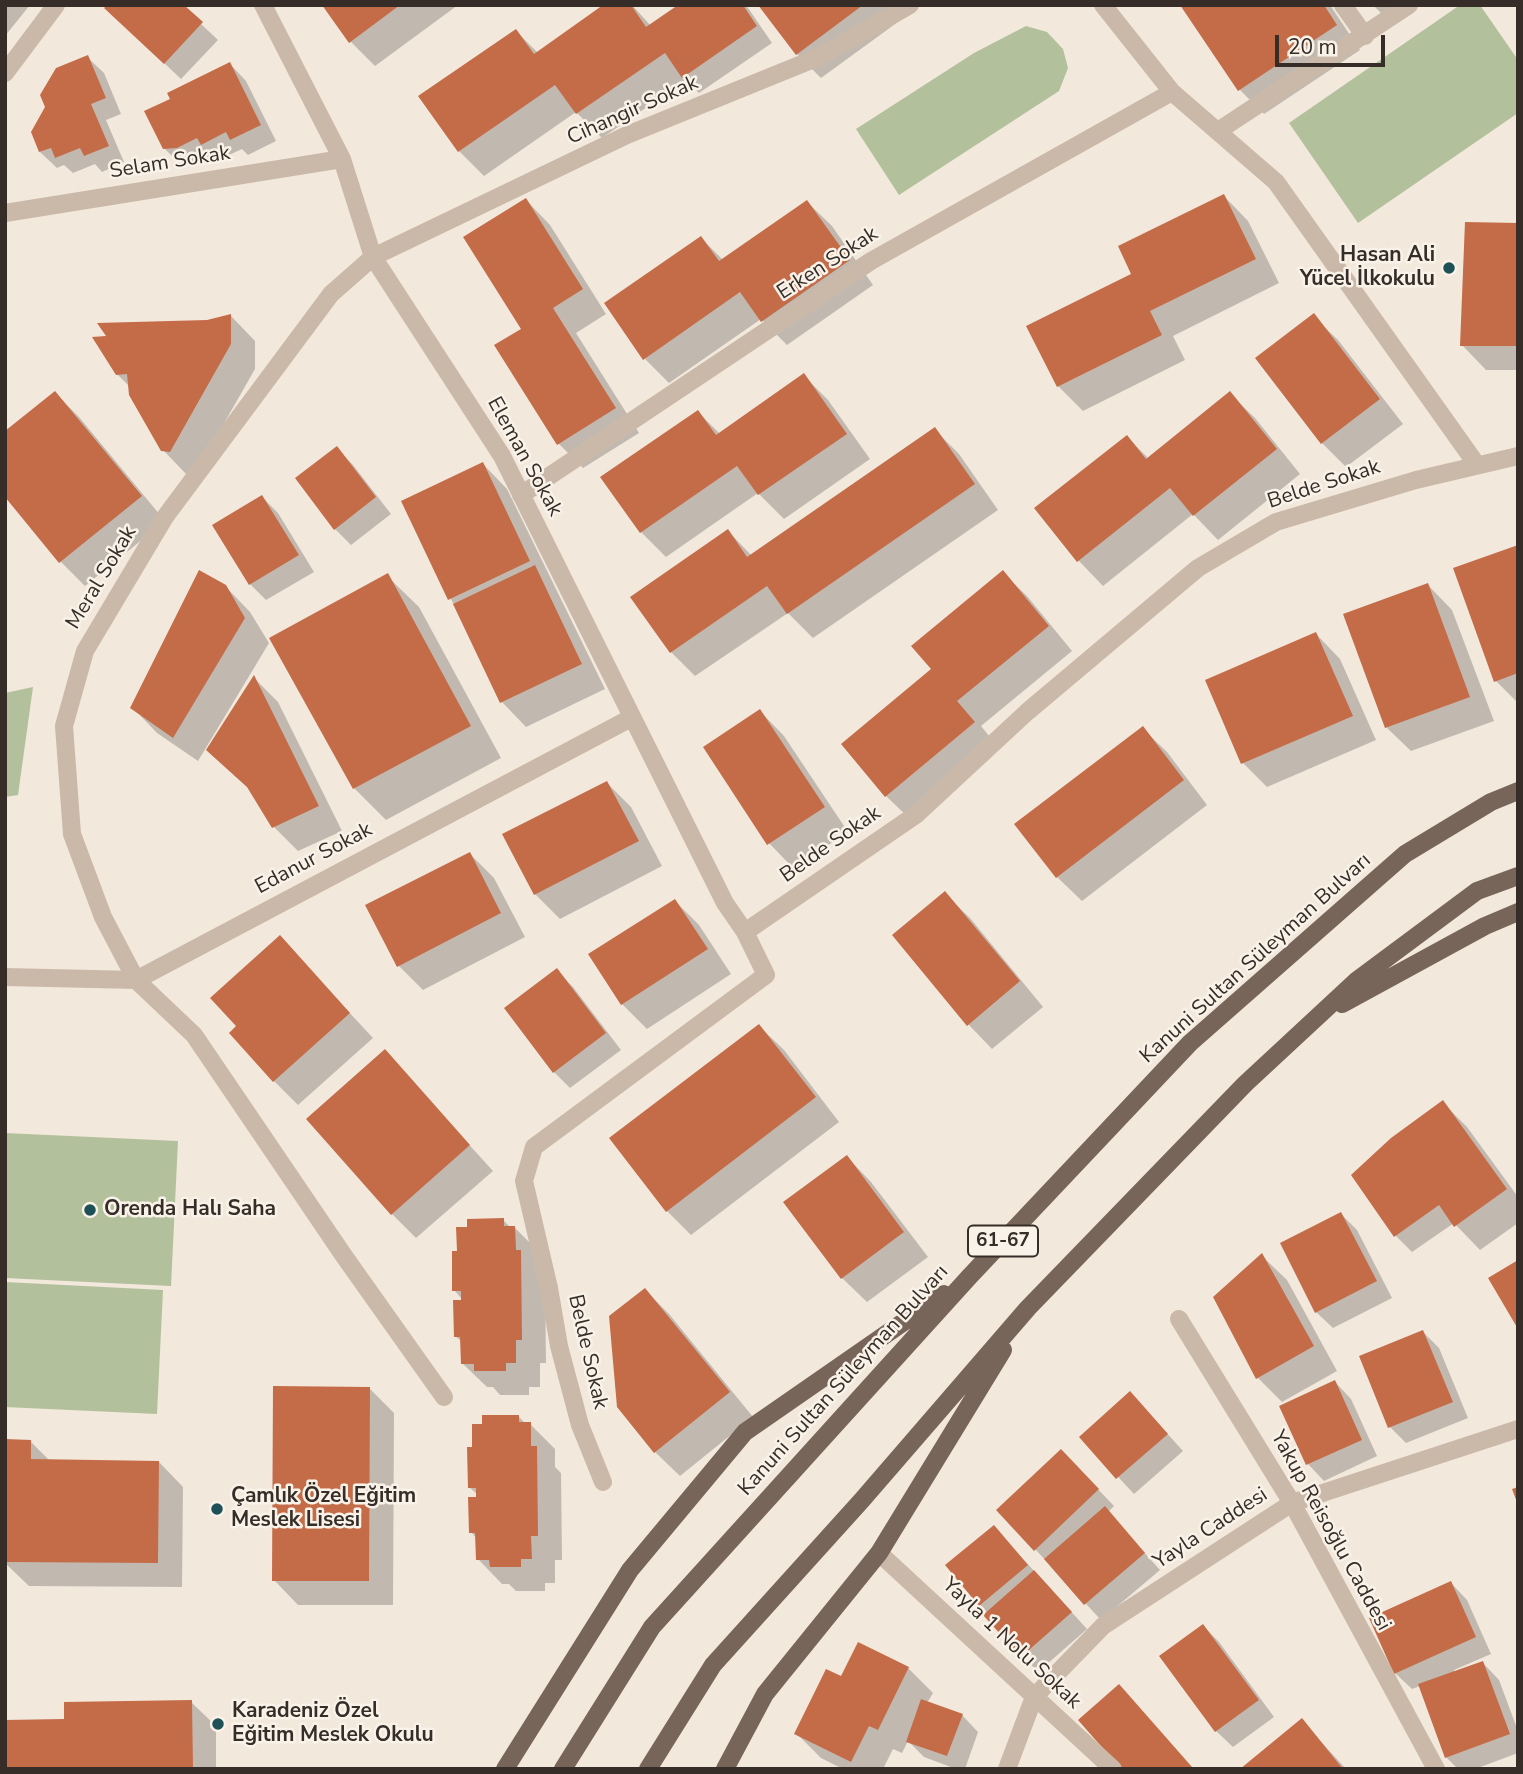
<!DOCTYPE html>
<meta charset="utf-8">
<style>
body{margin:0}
#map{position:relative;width:1523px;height:1774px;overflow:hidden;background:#f2e8dc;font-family:"Nunito Sans",sans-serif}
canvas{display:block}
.frame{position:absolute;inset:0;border:7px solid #362d28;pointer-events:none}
.scale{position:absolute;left:1275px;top:35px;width:110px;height:32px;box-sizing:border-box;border:4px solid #362d28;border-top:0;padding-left:9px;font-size:21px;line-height:24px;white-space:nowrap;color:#362d28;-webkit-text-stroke:5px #f9f2e8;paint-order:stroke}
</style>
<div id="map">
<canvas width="1523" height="1774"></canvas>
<div class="frame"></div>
<div class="scale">20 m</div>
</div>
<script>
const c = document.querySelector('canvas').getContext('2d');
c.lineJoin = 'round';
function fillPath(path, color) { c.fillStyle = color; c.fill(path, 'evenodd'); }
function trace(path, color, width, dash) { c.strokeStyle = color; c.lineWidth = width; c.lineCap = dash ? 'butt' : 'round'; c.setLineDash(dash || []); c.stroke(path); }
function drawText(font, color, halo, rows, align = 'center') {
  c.font = font + ' "Nunito Sans",sans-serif'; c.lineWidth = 5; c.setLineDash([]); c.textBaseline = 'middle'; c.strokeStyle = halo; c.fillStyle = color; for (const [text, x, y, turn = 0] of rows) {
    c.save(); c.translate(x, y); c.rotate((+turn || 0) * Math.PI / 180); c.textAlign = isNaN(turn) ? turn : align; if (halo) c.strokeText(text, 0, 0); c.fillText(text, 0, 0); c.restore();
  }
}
fillPath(new Path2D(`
 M1460,5h20l38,55v53l-160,110 -69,-100z
 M1026,26l21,6 16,17 5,19 -9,23 -160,104 -43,-66 118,-76z
 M33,687l-15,108 -13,2v-104z
 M5,1133l173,8 -7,145 -166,-8z
 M5,1282l158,8 -6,124 -152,-7z`), '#b3c09c');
fillPath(new Path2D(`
 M5,5h25l-25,31z
 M324,5h134l-83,61 -24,-24z
 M607,5h25l19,21 30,-21h65l26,38 -73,50 -13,-13 -84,58 -26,-26 -92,64 -25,-25 -38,-55 95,-65 22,22z
 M761,5h148l4,6 -92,67 -24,-24z
 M1182,5h148l30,45 -96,64 -24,-24z
 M1373,5h36l-21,15z
 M123,24h78l17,16 -37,39z
 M87,57l17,16 17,41 -15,6 18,42 -22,10 -7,-8 -22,9 -9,-8 -7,3 -17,-16z
 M230,64l16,17 30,60 -28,14 -6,-6 -24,11 -5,-5 -20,9 -12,1 -17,-17 8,-49z
 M1224,196l24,25 31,62 -106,53 12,24 -102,51 -25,-25 -29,-59 105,-52z
 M526,200l24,25 56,89 -30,19 63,100 -56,35 -24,-24 -62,-99 26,-16z
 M807,202l25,24 41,59 -86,60 -26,-26 -92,64 -24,-24 56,-121 22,22z
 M1518,225v145h-32l-24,-25z
 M231,316l24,25v28l-61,107 -7,-1 -24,-25 -33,-63 -13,-13 90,-52z
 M1313,316l25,24 65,84 -57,43 -24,-24z
 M804,376l24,24 42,59 -86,60 -26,-26 -92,64 -25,-25 -38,-55 95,-65 22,22z
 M55,393l24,24 86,104 -80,65 -24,-24 -56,-68z
 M1230,394l25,24 45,56 -82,66 -25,-26 -90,72 -24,-25 -42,-52 90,-72 22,22z
 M935,430l24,24 39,56 -185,128 -25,-25 -93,63 -24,-24 57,-121 24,25z
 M337,449l16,16 38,49 -40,31 -16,-16z
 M483,464l24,25 98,200 -79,38 -24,-25 -99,-200z
 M262,497l16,16 36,59 -48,28 -16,-16z
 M1518,546v157l-22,-22z
 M1002,572l25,24 45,55 -91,75 17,21 -87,73 -25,-24z
 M387,576l32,31 82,151 -115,62 -32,-32z
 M1428,585l24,25 42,111 -83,30 -25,-24z
 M225,586l25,26 19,31 -71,118 -41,-28 -24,-25z
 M1316,634l24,25 36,81 -109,47 -24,-24z
 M254,678l24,24 64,129 -44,20 -24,-24 -22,-36 -19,-17z
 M760,711l24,25 64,96 -55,36 -24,-25z
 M1142,728l25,24 40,53 -125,96 -25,-24 -40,-53z
 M607,783l24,24 31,59 -102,53 -25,-25 -30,-59z
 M470,854l24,24 31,59 -102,53 -24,-24z
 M945,894l25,24 73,89 -51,42 -24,-25z
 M675,901l24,24 32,49 -84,55 -25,-25 -32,-49z
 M280,938l93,100 -75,67 -24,-24 -36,-55z
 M557,971l16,16 48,63 -51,38 -16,-16z
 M759,1026l25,24 55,72 -148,113 -24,-24z
 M385,1052l108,119 -77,67 -24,-24z
 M1443,1103l24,24 51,70v26l-38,27 -26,-27 -42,29 -16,-16 -43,-61z
 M847,1157l24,25 57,75 -61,45 -25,-24z
 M1341,1214l16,16 35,68 -59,30 -17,-16z
 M503,1220l8,8h4l24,24 6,24 1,87h-6v24h-11v8h-29l-7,-8h-6l-25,-24v-21l-7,-6 7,-34v-3l-8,-9 5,-38z
 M1262,1256l25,24 50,91 -55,31 -24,-24z
 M645,1290l24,24 84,103 -73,59 -25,-24z
 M1423,1332l16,16 29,70 -62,25 -16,-16z
 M1335,1382l16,17 26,57 -53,25 -16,-17 -27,-57z
 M370,1389l24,24 -1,192h-95l-24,-25z
 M1146,1410l37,41 -49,43 -53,-57z
 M518,1416l8,8h4l25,25v18l6,6 1,87h-7v23h-10v8h-29l-7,-7h-7l-24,-25 -1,-20 -6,-7 7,-34v-3l-9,-8 5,-38 10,-24z
 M5,1441h25l20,20 109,1 24,25 -1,100 -153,-1 -24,-23z
 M1077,1467l37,39 -6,6 52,58 -59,50 -66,-71z
 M994,1527l93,102 -49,43 -52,-57 2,-2 -8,-8z
 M1451,1583l16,17 24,54 -37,16 1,3 28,-10 16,17 19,51v22l-43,16h-17l-12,-12 -26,-71 -8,3 -17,-16z
 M1203,1626l16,16 55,75 -41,30 -17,-16 -54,-75z
 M908,1668l25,25 -6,10 35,12 16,17 -13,37h-9l-32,-12 -16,-16 -6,12 -9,-4 -10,20h-40l-22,-11 -25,-25 46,-54z
 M191,1702l25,24v43h-211l61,-48z
 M1302,1721l44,48h-103z`), '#0003');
fillPath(new Path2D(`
 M107,5h77l19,17 -39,42 -60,-56z
 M322,5h78l-51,38z
 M603,5h28l15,22 32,-22h65l14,21 -75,52 -17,-25 -89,61 -21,-29 -97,67 -40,-56 98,-67 18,25z
 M758,5h105l-67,50z
 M1180,5h144l13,20 -99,66z
 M88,55l18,43 -15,6 18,42 -25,10 -4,-8 -25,10 -4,-10 -12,4 -8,-20 14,-25 -5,-12 16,-27z
 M230,62l31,63 -31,15 -4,-8 -25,13 -4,-7 -20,10 -14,1 -19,-38 26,-12 -3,-6z
 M1224,194l32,65 -106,52 12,24 -105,52 -31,-61 105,-52 -13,-28z
 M526,198l57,91 -30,19 63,100 -59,37 -63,-100 27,-16 -58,-92z
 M807,200l43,60 -89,62 -21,-30 -97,68 -39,-57 97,-67 18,25z
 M1465,222l53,1 -1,123h-57z
 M1314,313l66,86 -59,45 -66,-86z
 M231,314v30l-61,108 -9,-1 -32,-56 -2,-21 -11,1 -24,-38 14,-1 -9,-13 110,-3z
 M804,373l43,61 -89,61 -21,-29 -97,67 -40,-56 98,-67 18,25z
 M55,391l87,105 -83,67 -54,-66v-66z
 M1230,391l47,58 -84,67 -23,-28 -93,74 -43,-54 93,-73 19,24z
 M935,427l40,57 -188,130 -20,-28 -97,67 -40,-56 98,-68 19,28z
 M337,446l39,51 -42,33 -39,-52z
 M483,462l47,99 -82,39 -47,-99z
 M262,495l37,60 -50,30 -37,-60z
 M1518,545v128l-24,9 -41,-114z
 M535,565l47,99 -82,39 -47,-99z
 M199,570l27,15 19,33 -72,120 -43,-30z
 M1003,570l46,56 -92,75 18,21 -90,75 -44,-53 90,-75 -20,-23z
 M388,573l83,153 -118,63 -84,-151z
 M1428,583l42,114 -85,31 -42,-114z
 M1316,632l37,84 -112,48 -36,-84z
 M254,675l65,131 -47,22 -25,-41 -41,-37z
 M760,709l65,98 -58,38 -64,-98z
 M1143,726l41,54 -128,98 -42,-54z
 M607,781l32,60 -105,54 -32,-61z
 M470,852l31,61 -104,54 -32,-62z
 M945,891l75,90 -53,45 -75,-91z
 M675,899l33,50 -87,56 -33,-51z
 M280,935l70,78 -77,69 -44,-49 7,-7 -26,-28z
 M557,968l49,65 -53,40 -49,-65z
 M759,1024l57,73 -150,115 -57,-74z
 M385,1049l85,96 -79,70 -85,-96z
 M1443,1100l64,89 -53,38 -15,-22 -45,32 -43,-62 40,-37z
 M847,1155l57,77 -63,47 -58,-77z
 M1341,1212l36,69 -62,32 -35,-70z
 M504,1218v8h11l1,24h5l1,90h-6v23h-10v8h-32v-7h-13l-1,-27h-6l-1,-37h8v-9h-9v-40h5l-1,-24h11v-8z
 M1262,1253l52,93 -58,33 -43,-82z
 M1518,1260v69l-30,-51z
 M645,1288l85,104 -76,61 -37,-46 -8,-91z
 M1423,1330l30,72 -65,26 -29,-72z
 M1335,1380l27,60 -56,25 -27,-59z
 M273,1386l97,1 -1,194h-97z
 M1130,1391l38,43 -52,45 -37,-42z
 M482,1415h37v7h12v24h6l1,90h-7l1,23h-11v8h-31l-1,-7h-13l-1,-27h-6l-1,-36h8v-9h-8l-1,-41h5v-23h10z
 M5,1439l26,1v19l128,2 -1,102 -153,-1z
 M1061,1449l38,40 -65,62 -38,-41z
 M1518,1487v18l-6,-16z
 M1105,1506l40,47 -61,52 -40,-46z
 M994,1525l34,40 -49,41 -34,-41z
 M1034,1570l38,42 -51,45 -38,-42z
 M1451,1581l25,56 -82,37 -25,-56z
 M1203,1624l56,76 -44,32 -56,-76z
 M858,1642l51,25 -31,63 -9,-4 -18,36 -57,-28 32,-65 15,7z
 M1483,1661l27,73 -65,24 -27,-74z
 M1119,1684l73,83 -2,2h-69l-43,-49z
 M921,1699l42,15 -16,42 -41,-14z
 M192,1700l1,69h-188v-49l59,-1v-17z
 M1302,1718l41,51h-103z`), '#c46b48');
trace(new Path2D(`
 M263,5l79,154 31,98 129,199 223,447 20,29 21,43 -232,172 -10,34 25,107 10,58 21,79 23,57
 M1103,5l69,87 104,90 201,283
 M1343,5l22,31
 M5,73l51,-68
 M1218,131l191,-126
 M5,213l337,-54
 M521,495l350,-234 301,-169
 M745,932l172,-118 110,-102 171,-144 78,-46 140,-42 102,-24
 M5,977l131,3 495,-262
 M1179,1319l113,184 144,266
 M444,1397l-100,-141 -150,-221 -58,-55 -33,-63 -31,-83 -8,-108 21,-75 80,-134 166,-223 42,-37 254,-122 192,-78 91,-52
 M879,1553l234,216
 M1007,1769l27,-72 69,-71 189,-123 226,-74`), '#cab9a8', 18);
trace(new Path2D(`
 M1342,1004l143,-78 33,-14
 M505,1769l125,-199 115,-138 199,-138
 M563,1769l89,-142 318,-351 220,-233 215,-189 86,-52 27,-11
 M648,1769l65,-104 149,-165 166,-192 217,-224 111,-103 121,-90 41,-15
 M725,1769l40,-75 114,-141 124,-203`), '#78655a', 18);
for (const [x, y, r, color] of [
 [1449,268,7,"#1e5157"],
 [90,1210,7,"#1e5157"],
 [217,1509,7,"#1e5157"],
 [218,1724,7,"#1e5157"]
]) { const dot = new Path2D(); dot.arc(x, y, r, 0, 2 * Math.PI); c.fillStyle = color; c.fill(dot); trace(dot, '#f9f2e8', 2.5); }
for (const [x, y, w] of [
 [1003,1241,70]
]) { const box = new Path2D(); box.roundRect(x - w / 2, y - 15.5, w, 31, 5); c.fillStyle = '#f9f2e8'; c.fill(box); trace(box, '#362d28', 2); }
drawText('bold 19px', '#362d28', null, [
 ["61-67",1003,1241]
]);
drawText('21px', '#362d28', '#f9f2e8', [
 ["Cihangir Sokak",633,111,-24],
 ["Selam Sokak",170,163,-9],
 ["Erken Sokak",828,264,-33],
 ["Eleman Sokak",524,457,61],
 ["Belde Sokak",1324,485,-18],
 ["Meral Sokak",102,578,-59],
 ["Belde Sokak",831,845,-35],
 ["Edanur Sokak",314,859,-28],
 ["Kanuni Sultan Süleyman Bulvarı",1256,959,-42],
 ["Belde Sokak",587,1352,77],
 ["Kanuni Sultan Süleyman Bulvarı",844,1381,-48],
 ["Yayla Caddesi",1211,1529,-33],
 ["Yakup Reisoğlu Caddesi",1330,1531,61],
 ["Yayla 1 Nolu Sokak",1011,1644,43]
]);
drawText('bold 21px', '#362d28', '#f9f2e8', [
 ["Hasan Ali",1435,256,"right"],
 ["Yücel İlkokulu",1435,280,"right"],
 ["Orenda Halı Saha",104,1210],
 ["Çamlık Özel Eğitim",231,1497],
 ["Meslek Lisesi",231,1521],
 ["Karadeniz Özel",232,1712],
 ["Eğitim Meslek Okulu",232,1736]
], 'left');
</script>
